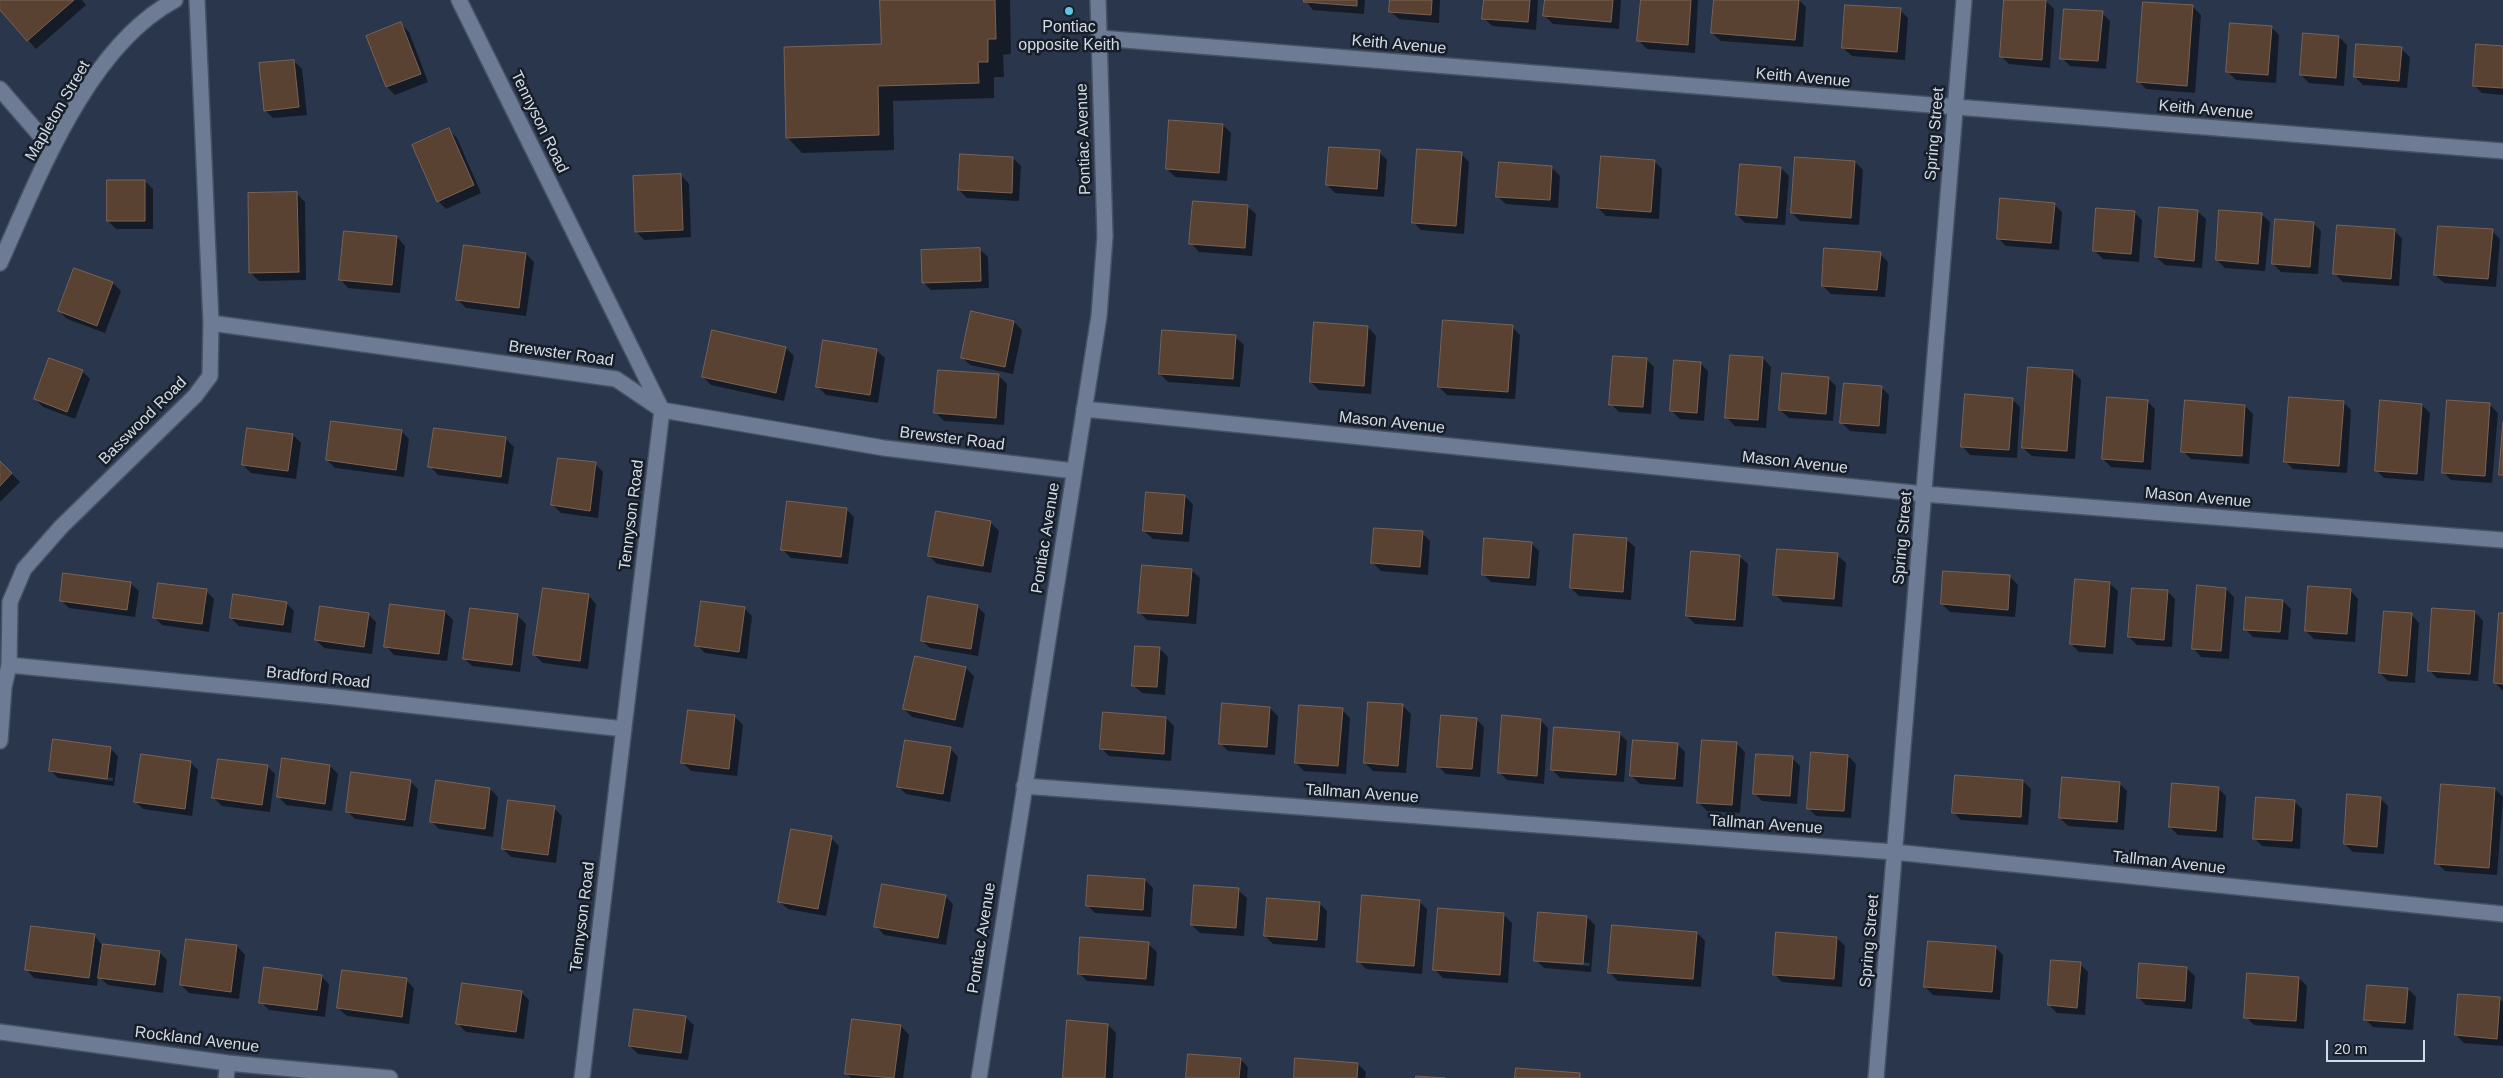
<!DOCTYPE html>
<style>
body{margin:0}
#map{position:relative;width:2503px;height:1078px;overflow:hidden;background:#29364b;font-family:Helvetica,sans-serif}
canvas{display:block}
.scale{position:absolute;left:2326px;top:1040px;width:99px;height:22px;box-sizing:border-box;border:2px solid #d3dbe9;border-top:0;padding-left:6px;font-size:15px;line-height:18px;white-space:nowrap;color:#d3dbe9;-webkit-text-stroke:4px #171e27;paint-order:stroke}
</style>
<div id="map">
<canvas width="2503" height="1078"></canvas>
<div class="scale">20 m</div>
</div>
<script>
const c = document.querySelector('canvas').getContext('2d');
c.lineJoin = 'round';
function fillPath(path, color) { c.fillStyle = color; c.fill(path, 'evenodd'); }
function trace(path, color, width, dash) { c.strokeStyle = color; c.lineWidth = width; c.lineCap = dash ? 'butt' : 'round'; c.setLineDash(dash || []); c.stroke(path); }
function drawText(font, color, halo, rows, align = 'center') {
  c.font = font + ' Helvetica,sans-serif'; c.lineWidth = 5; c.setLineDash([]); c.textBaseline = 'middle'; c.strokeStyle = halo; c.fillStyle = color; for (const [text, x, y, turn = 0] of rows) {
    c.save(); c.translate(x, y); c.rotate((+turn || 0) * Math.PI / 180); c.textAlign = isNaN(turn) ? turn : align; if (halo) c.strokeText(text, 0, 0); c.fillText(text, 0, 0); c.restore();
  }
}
fillPath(new Path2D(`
 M1,0h81l4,5 -50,44 -36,-40z
 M882,0h128l1,54 -8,1 1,22h-10v21l-101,3 1,49 -92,3 -15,-16 96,-92z
 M1305,0h60l-1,14 -51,-4z
 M1391,0h49l-1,23 -40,-4 -9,-8z
 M1485,0h53l-2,30 -44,-4 -8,-8z
 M1546,0h75l-2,29 -66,-5 -8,-8z
 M1642,0h56l-3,53 -48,-4 -8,-8z
 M1715,0h84l7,7 -3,40 -82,-6 -9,-8z
 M2005,0l41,1 8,8 -4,59 -41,-4 -8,-8z
 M2193,7l8,8 -6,78 -49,-4 -8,-8z
 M1900,10l8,8 -3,42 -53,-4 -9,-8z
 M2102,13l8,8 -4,48 -36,-3 -8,-8z
 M401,24l8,8 19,50 -33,13 -8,-8 -19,-51z
 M2271,27l8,8 -3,48 -40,-3 -8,-8z
 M2339,37l8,8 -3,41 -35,-3 -8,-8z
 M2503,47v48l-21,-2 -8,-8z
 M2401,49l9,8 -3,31 -44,-3 -8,-8z
 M294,61l8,8 5,46 -34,3 -8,-8z
 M1223,125l8,8 -4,48 -52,-4 -8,-8z
 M448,130l9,8 24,55 -35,16 -8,-8z
 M1379,152l8,8 -3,37 -49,-4 -8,-8z
 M1461,154l8,8 -5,72 -43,-4 -8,-8z
 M1013,158l8,8 -2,35 -52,-3 -8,-8z
 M1654,161l8,8 -3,50 -53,-3 -8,-8z
 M1855,162l8,8 -4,55 -59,-4 -8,-8z
 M1552,168l8,8 -2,32 -52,-4 -9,-8z
 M1781,168l8,8 -4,49 -40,-2 -8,-8z
 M681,175l8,9 2,53 -47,3 -8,-9z
 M145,181l8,8v40h-37l-8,-8z
 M297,194l8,8 1,78 -47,1 -8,-8z
 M2054,204l8,8 -3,38 -53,-4 -8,-8z
 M1247,206l9,8 -4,42 -53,-4 -8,-9z
 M2197,211l9,8 -4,49 -37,-3 -9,-8z
 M2134,212l8,8 -3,42 -36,-3 -8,-8z
 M2261,214l9,8 -5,49 -40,-3 -8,-8z
 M2313,223l8,8 -3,43 -37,-2 -8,-8z
 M2394,230l8,9 -3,47 -56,-4 -8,-8z
 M2492,231l8,8 -4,48 -52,-4 -9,-8z
 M397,237l8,9 -5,47 -52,-5 -8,-9z
 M979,249l9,8 1,31 -58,2 -8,-8z
 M526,254l8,8 -8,54 -60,-8 -8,-8z
 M1880,254l8,8 -3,35 -54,-3 -8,-8z
 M113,283l8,8 -16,42 -38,-14 -8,-8z
 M1014,322l8,8 -9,44 -43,-9 -8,-8z
 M1368,327l8,9 -5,58 -52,-4 -8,-8z
 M1512,327l8,8 -5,64 -68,-4 -8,-8z
 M1235,337l9,8 -4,42 -72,-5 -8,-8z
 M786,348l8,8 -10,45 -73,-16 -8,-8z
 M876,350l9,8 -7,45 -52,-8 -8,-8z
 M1763,358l8,9 -5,61 -31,-2 -8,-8z
 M1646,359l8,8 -3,47 -32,-2 -8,-8z
 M1700,363l8,8 -4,50 -24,-2 -8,-8z
 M82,371l8,8 -15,40 -32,-12 -8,-8z
 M939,371l60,5 8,8 -3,41 -60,-4 -8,-8z
 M2073,372l8,8 -6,79 -43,-3 -9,-8z
 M1828,378l8,8 -3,35 -44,-3 -9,-8z
 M1881,387l8,8 -3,39 -36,-3 -8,-8z
 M2012,399l8,8 -3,51 -47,-3 -8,-9z
 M2147,401l8,8 -4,61 -40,-3 -8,-8z
 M2343,402l8,8 -4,63 -54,-4 -8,-8z
 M2422,405l8,8 -6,68 -40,-3 -8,-8z
 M2490,405l8,8 -6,70 -41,-3 -8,-8z
 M2245,406l8,8 -4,50 -58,-5 -8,-8z
 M401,431l8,8 -5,38 -69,-9 -8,-8z
 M293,435l8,8 -5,36 -45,-6 -8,-8z
 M506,439l8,8 -6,37 -70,-9 -8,-9z
 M0,462l20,20 -20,20z
 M595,464l8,8 -5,46 -37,-5 -8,-8z
 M1184,496l9,8 -4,38 -36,-3 -9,-8z
 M846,509l8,8 -6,47 -57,-6 -9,-9z
 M991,523l8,8 -8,42 -54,-9 -8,-9z
 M1422,533l8,8 -2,34 -47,-4 -8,-8z
 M1626,539l9,8 -4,53 -52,-4 -8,-8z
 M1531,543l8,8 -3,35 -45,-4 -8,-8z
 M1837,555l9,8 -4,44 -59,-5 -8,-8z
 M1739,556l9,8 -5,63 -48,-3 -8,-8z
 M1191,570l9,8 -4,46 -49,-4 -8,-8z
 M2010,577l8,8 -3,32 -65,-5 -8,-8z
 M130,583l9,8 -4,26 -66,-9 -8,-8z
 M2109,583l9,8 -5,63 -34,-2 -8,-8z
 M2226,589l8,8 -5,62 -28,-2 -8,-9z
 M2350,590l8,9 -3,43 -41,-3 -8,-8z
 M206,591l8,8 -5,33 -47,-7 -8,-8z
 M2167,591l8,8 -3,48 -35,-2 -8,-8z
 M588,595l8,9 -8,65 -45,-6 -9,-8z
 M2283,601l8,8 -3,31 -35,-3 -8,-8z
 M286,603l8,8 -3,22 -52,-7 -8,-8z
 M391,605l54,7 8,8 -6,41 -53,-6 -8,-9z
 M977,606l8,8 -7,42 -48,-8 -8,-8z
 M744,608l8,8 -5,43 -42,-6 -8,-8z
 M2475,612l8,9 -5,60 -41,-3 -8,-8z
 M368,614l8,8 -4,32 -48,-6 -8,-8z
 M2411,614l8,9 -4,60 -27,-2 -8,-8z
 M2503,614v77l-8,-8z
 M518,616l8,8 -6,48 -48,-6 -8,-8z
 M1160,649l8,8 -3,38 -23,-2 -9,-8z
 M916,657l50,11 8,8 -11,52 -51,-11 -8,-8z
 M1403,706l8,8 -5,59 -33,-2 -8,-8z
 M1270,708l8,8 -3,39 -47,-4 -8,-8z
 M1342,710l8,8 -4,56 -42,-3 -8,-8z
 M735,717l8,8 -6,51 -46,-5 -8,-8z
 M1166,718l8,8 -3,35 -62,-5 -8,-8z
 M1476,719l8,8 -4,50 -34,-3 -8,-8z
 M1540,720l8,8 -4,56 -37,-4 -8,-8z
 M1619,733l8,8 -3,41 -64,-4 -8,-9z
 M1677,744l8,8 -2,35 -43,-3 -9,-9z
 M1737,744l8,8 -5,61 -33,-2 -8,-8z
 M110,748l8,8 -4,30 -56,-8 -8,-8zM57,771l56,7v3l-56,-8z
 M950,748l8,9 -8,45 -44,-8 -8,-8z
 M1848,756l8,8 -5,54 -35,-2 -8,-8z
 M1792,758l8,8 -3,38 -35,-3 -8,-8z
 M190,762l8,8 -6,46 -49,-7 -8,-8z
 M267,766l8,8 -5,38 -48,-6 -8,-8z
 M330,766l8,8 -6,37 -46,-6 -8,-9z
 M410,781l8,8 -5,38 -58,-8 -8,-8z
 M2023,781l8,8 -3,36 -67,-5 -8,-8z
 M2119,783l8,8 -3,39 -56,-4 -8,-8z
 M2218,788l8,8 -3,42 -45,-3 -8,-8z
 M490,789l8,8 -5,40 -54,-8 -8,-8z
 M2495,789l8,8 -6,78 -52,-4 -8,-8z
 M2380,798l8,8 -4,48 -31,-2 -8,-8z
 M2294,801l8,8 -2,40 -38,-3 -8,-8z
 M554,808l8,8 -6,47 -45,-6 -8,-8z
 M831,838l8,8 -13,70 -38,-7 -9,-8z
 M1145,880l8,8 -2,29 -56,-4 -8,-8z
 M1238,890l9,8 -3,38 -44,-3 -8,-8z
 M945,896l8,8 -7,41 -62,-10 -8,-9z
 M1419,901l8,8 -5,65 -56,-5 -8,-8z
 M1319,903l8,8 -2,37 -52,-4 -8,-8z
 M1504,915l8,8 -4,60 -65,-5 -8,-8z
 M1587,917l8,8 -4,47 -47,-4 -8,-8zM1543,960l47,3 -1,3 -46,-4z
 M1697,933l8,8 -4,46 -83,-6 -8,-8z
 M94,935l8,10 57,7 8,8 -4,33 -55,-8 -10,-9 -1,10 -63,-8 -8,-9z
 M1837,938l8,8 -3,41 -60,-5 -8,-8z
 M187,940l50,6 8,9 -6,44 -50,-6 -8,-8z
 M1148,944l9,8 -3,34 -67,-5 -8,-8z
 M1995,947l8,8 -3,45 -67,-5 -8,-8z
 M2080,964l8,8 -3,43 -28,-2 -8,-8z
 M2186,968l9,8 -3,33 -46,-4 -8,-8z
 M321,976l8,8 -4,33 -56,-7 -8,-8z
 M2299,978l8,8 -3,43 -50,-4 -8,-8z
 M406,980l8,8 -5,36 -62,-8 -9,-8z
 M2408,989l8,8 -3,33 -40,-3 -8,-8z
 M521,992l8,8 -5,39 -58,-7 -8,-8z
 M2500,999l3,3v44l-39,-3 -8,-8z
 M685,1017l9,8 -6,35 -50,-6 -8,-8z
 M1108,1025l8,8 -3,45h-49z
 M901,1026l8,9 -6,43h-52l-5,-5z
 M1240,1059l8,8 -1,11h-60z
 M1358,1064l8,8 -1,6h-70z`), '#0007');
const building = new Path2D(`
 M0,0h74l-47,41 -27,-31z
 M880,0h115l1,39h-8v23h-10l1,21 -101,3 1,49 -93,3 -2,-91 97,-3z
 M1304,0h53v6l-53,-4z
 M1390,0h42l-1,15 -42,-3z
 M1484,0h46l-2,22 -46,-3z
 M1545,0h68l-2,22 -68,-6z
 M1641,0h50l-3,45 -51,-4z
 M1714,0h85l-4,40 -84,-7z
 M2004,0h42l-4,60 -42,-3z
 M2143,2l50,3 -6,81 -50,-4z
 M1845,5l56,3 -4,44 -55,-4z
 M2064,9l39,2 -5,50 -38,-2z
 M401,22l20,52 -35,13 -20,-51z
 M2230,23l42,3 -4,49 -42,-3z
 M2303,33l36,3 -3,42 -36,-3z
 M2356,44l46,3 -3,34 -45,-4z
 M2476,44l27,2v42l-30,-2z
 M294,60l5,47 -35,4 -5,-48z
 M1169,120l54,4 -4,49 -53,-4z
 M449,128l25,57 -37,17 -25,-57z
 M1329,147l51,3 -3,39 -51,-4z
 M1417,149l45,3 -6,74 -44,-3z
 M960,154l53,3 -1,36 -54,-3z
 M1601,156l54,4 -4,52 -54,-4z
 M1795,157l60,4 -4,57 -60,-5z
 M1499,162l53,4 -2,34 -54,-3z
 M1740,164l41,3 -4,51 -41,-3z
 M681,174l2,56 -48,2 -2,-56z
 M107,180h38v41h-38z
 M297,192l2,80 -50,1 -1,-80z
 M2000,198l55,5 -4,40 -54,-4z
 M1193,201l55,4 -3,43 -56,-4z
 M2159,207l39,3 -4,51 -39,-4z
 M2096,208l39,3 -4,43 -38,-3z
 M2219,210l43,3 -4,51 -42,-4z
 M2275,219l39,3 -4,45 -38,-3z
 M2337,225l58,4 -4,50 -58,-5z
 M2438,226l55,3 -5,50 -54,-4z
 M344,231l53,5 -5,49 -53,-5z
 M464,245l62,8 -7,55 -63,-8z
 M980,248l1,33 -59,2 -1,-33z
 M1824,248l57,4 -4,38 -55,-4z
 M74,268l39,14 -16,44 -39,-15z
 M971,311l43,10 -9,46 -44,-9z
 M1443,320l70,5 -5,67 -70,-5z
 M1314,322l54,4 -4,60 -54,-4z
 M712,330l74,17 -10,46 -74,-16z
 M1162,330l74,5 -3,44 -74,-5z
 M823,340l54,9 -7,46 -54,-8z
 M1730,355l33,2 -5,63 -33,-2z
 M1613,356l34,2 -4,49 -34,-2z
 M49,358l34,12 -16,42 -33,-13z
 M1674,360l27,2 -4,51 -27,-2z
 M2028,367l45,3 -6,81 -45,-3z
 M938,370l61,4 -3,44 -62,-5z
 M1782,373l47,4 -3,37 -47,-4z
 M1844,383l38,3 -3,40 -39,-3z
 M1965,394l48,4 -4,52 -48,-3z
 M2107,397l41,3 -5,62 -41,-3z
 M2289,397l55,4 -5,65 -55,-4z
 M2185,400l60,5 -3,51 -61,-4z
 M2380,400l42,4 -5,70 -42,-3z
 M2447,400l43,3 -5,73 -43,-3z
 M331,421l71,9 -6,40 -70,-10z
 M2503,422v53h-4z
 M247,428l46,6 -5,37 -46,-6z
 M434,428l72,9 -5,40 -73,-10z
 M558,458l38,4 -6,49 -39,-6z
 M0,461l12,12 -12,13z
 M1146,492l39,3 -3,39 -39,-3z
 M787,501l60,7 -6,49 -60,-7z
 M936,511l55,10 -8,45 -55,-10z
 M1374,528l49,3 -3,36 -49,-4z
 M1574,534l53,4 -4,54 -53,-4z
 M1484,538l48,4 -3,36 -47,-3z
 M1777,549l61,4 -4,46 -61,-4z
 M1691,551l49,4 -5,65 -49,-4z
 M1142,565l50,4 -4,47 -50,-3z
 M1943,571l67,4 -2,35 -67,-6z
 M63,573l68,9 -4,28 -67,-9z
 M2075,579l35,3 -5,65 -35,-3z
 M158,583l49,6 -5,35 -49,-6z
 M2197,585l29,3 -5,63 -29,-2z
 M2308,586l43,3 -4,45 -42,-3z
 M543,588l46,6 -9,67 -47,-6z
 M2132,588l36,2 -4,50 -36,-3z
 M233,594l54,8 -4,23 -53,-7z
 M928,596l50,9 -7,44 -50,-8z
 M2246,597l37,3 -3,32 -36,-2z
 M701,601l44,6 -6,45 -44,-6z
 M390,604l55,7 -6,43 -55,-7z
 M320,606l49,7 -5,34 -49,-7z
 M470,608l48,6 -6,51 -49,-6z
 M2432,608l43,3 -5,63 -42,-3z
 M2384,611l28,2 -5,63 -28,-3z
 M2499,613h4v71l-9,-1z
 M1135,646l25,1 -3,40 -25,-1z
 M915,656l51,11 -11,53 -52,-11z
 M1368,702l35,2 -5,62 -34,-3z
 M1222,703l48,4 -3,40 -48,-3z
 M1299,705l44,3 -5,58 -43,-3z
 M688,710l47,5 -6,54 -48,-6z
 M1103,712l63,5 -2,37 -64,-5z
 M1441,715l36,3 -5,51 -35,-2z
 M1502,715l39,4 -4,57 -39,-3z
 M1554,727l66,5 -4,43 -65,-5z
 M53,739l58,8 -4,32 -58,-8z
 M905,740l46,7 -8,47 -46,-7z
 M1633,740l45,3 -3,36 -45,-3z
 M1702,740l35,2 -5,63 -35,-2z
 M1811,752l37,3 -4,56 -37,-2z
 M141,754l50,7 -6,48 -51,-7z
 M1756,754l37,2 -3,40 -37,-2z
 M282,758l48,7 -5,39 -48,-7z
 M218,759l50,6 -6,40 -50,-7z
 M351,772l60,8 -6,40 -59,-8z
 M1955,775l68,5 -2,37 -69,-4z
 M2062,777l58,5 -3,40 -58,-4z
 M436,780l54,8 -5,41 -55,-7z
 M2172,783l47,4 -3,44 -47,-4z
 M2441,784l54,4 -6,80 -54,-4z
 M2347,794l34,3 -4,50 -33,-3z
 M2256,797l39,3 -3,41 -39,-2z
 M508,800l47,6 -7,49 -46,-6z
 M791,829l41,7 -14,73 -40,-7z
 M1088,875l57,4 -2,31 -57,-4z
 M882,884l64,11 -8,43 -64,-11z
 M1194,885l45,3 -3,40 -45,-3z
 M1362,895l58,5 -6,66 -57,-4z
 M1267,898l53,4 -3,38 -53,-4z
 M1438,908l66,5 -4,62 -67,-5z
 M1538,912l49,4 -4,48 -49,-3z
 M1612,925l85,7 -4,47 -85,-6z
 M31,926l64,8 -6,44 -64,-8z
 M1776,932l61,5 -3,42 -61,-4z
 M1080,937l69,5 -3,37 -68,-5z
 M186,939l51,6 -6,47 -51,-7z
 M1928,941l68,5 -4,46 -68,-5z
 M103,944l57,7 -5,34 -57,-7z
 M2051,960l30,2 -4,46 -29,-3z
 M2139,963l48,4 -2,34 -48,-3z
 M264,967l58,8 -5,35 -58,-7z
 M342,970l65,8 -5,39 -65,-9z
 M2247,973l52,4 -3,44 -52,-3z
 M462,983l60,8 -6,41 -60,-8z
 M2367,985l41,3 -3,35 -41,-3z
 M2458,994l42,3 -3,42 -42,-4z
 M634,1009l52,7 -5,37 -52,-7z
 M852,1019l49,6 -7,53 -49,-4z
 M1067,1020l41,4 -3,54h-42z
 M1188,1054l53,4 -2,20h-53z
 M1295,1058l63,5 -1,15h-63z
 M1516,1068l64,5v5h-65z
 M1416,1076l29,2h-29z`);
fillPath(building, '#594232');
trace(building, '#7c6252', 1);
const street = new Path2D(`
 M459,0l203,410 -80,668
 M1100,38l1403,113
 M0,89l52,60
 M0,263c39,-87 88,-217 175,-263
 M211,323l405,56 46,31 222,38 190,23
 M1084,409l840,85 579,46
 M9,665l327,32 288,32
 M0,741l4,-54 5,-22 1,-63 14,-33 37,-42 134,-131 15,-20 1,-53 -14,-323
 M1024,786l870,66 609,62
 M0,1032l228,31 162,15
 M226,1078l2,-15
 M1876,1078l88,-1078`);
const secondary = new Path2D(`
 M979,1078l120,-762 6,-80 -7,-236`);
trace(street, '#475264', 18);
trace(secondary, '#475264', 18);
trace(street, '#6d7c94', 15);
trace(secondary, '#6d7c94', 15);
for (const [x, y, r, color] of [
 [1069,11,5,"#5cc7e7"]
]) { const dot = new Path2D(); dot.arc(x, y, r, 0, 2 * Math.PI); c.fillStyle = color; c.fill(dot); trace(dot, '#171e27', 2); }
drawText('16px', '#d3dbe9', '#171e27', [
 ["Pontiac",1069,28],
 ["opposite Keith",1069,46]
]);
drawText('16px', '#d3dbe9', '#171e27', [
 ["Keith Avenue",1399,45,5],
 ["Keith Avenue",1803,78,5],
 ["Keith Avenue",2206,110,5],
 ["Mapleton Street",58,111,-60],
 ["Tennyson Road",539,122,64],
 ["Spring Street",1935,134,-85],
 ["Pontiac Avenue",1084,139,-92],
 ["Brewster Road",561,354,8],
 ["Basswood Road",143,421,-45],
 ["Mason Avenue",1392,423,6],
 ["Brewster Road",952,439,7],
 ["Mason Avenue",1795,463,6],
 ["Mason Avenue",2198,498,5],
 ["Tennyson Road",632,515,-83],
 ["Pontiac Avenue",1046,538,-81],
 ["Spring Street",1903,538,-85],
 ["Bradford Road",318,678,6],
 ["Tallman Avenue",1362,794,4],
 ["Tallman Avenue",1766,825,4],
 ["Tallman Avenue",2169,863,6],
 ["Tennyson Road",583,917,-83],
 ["Pontiac Avenue",982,938,-81],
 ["Spring Street",1870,941,-85],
 ["Rockland Avenue",197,1040,7]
]);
</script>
